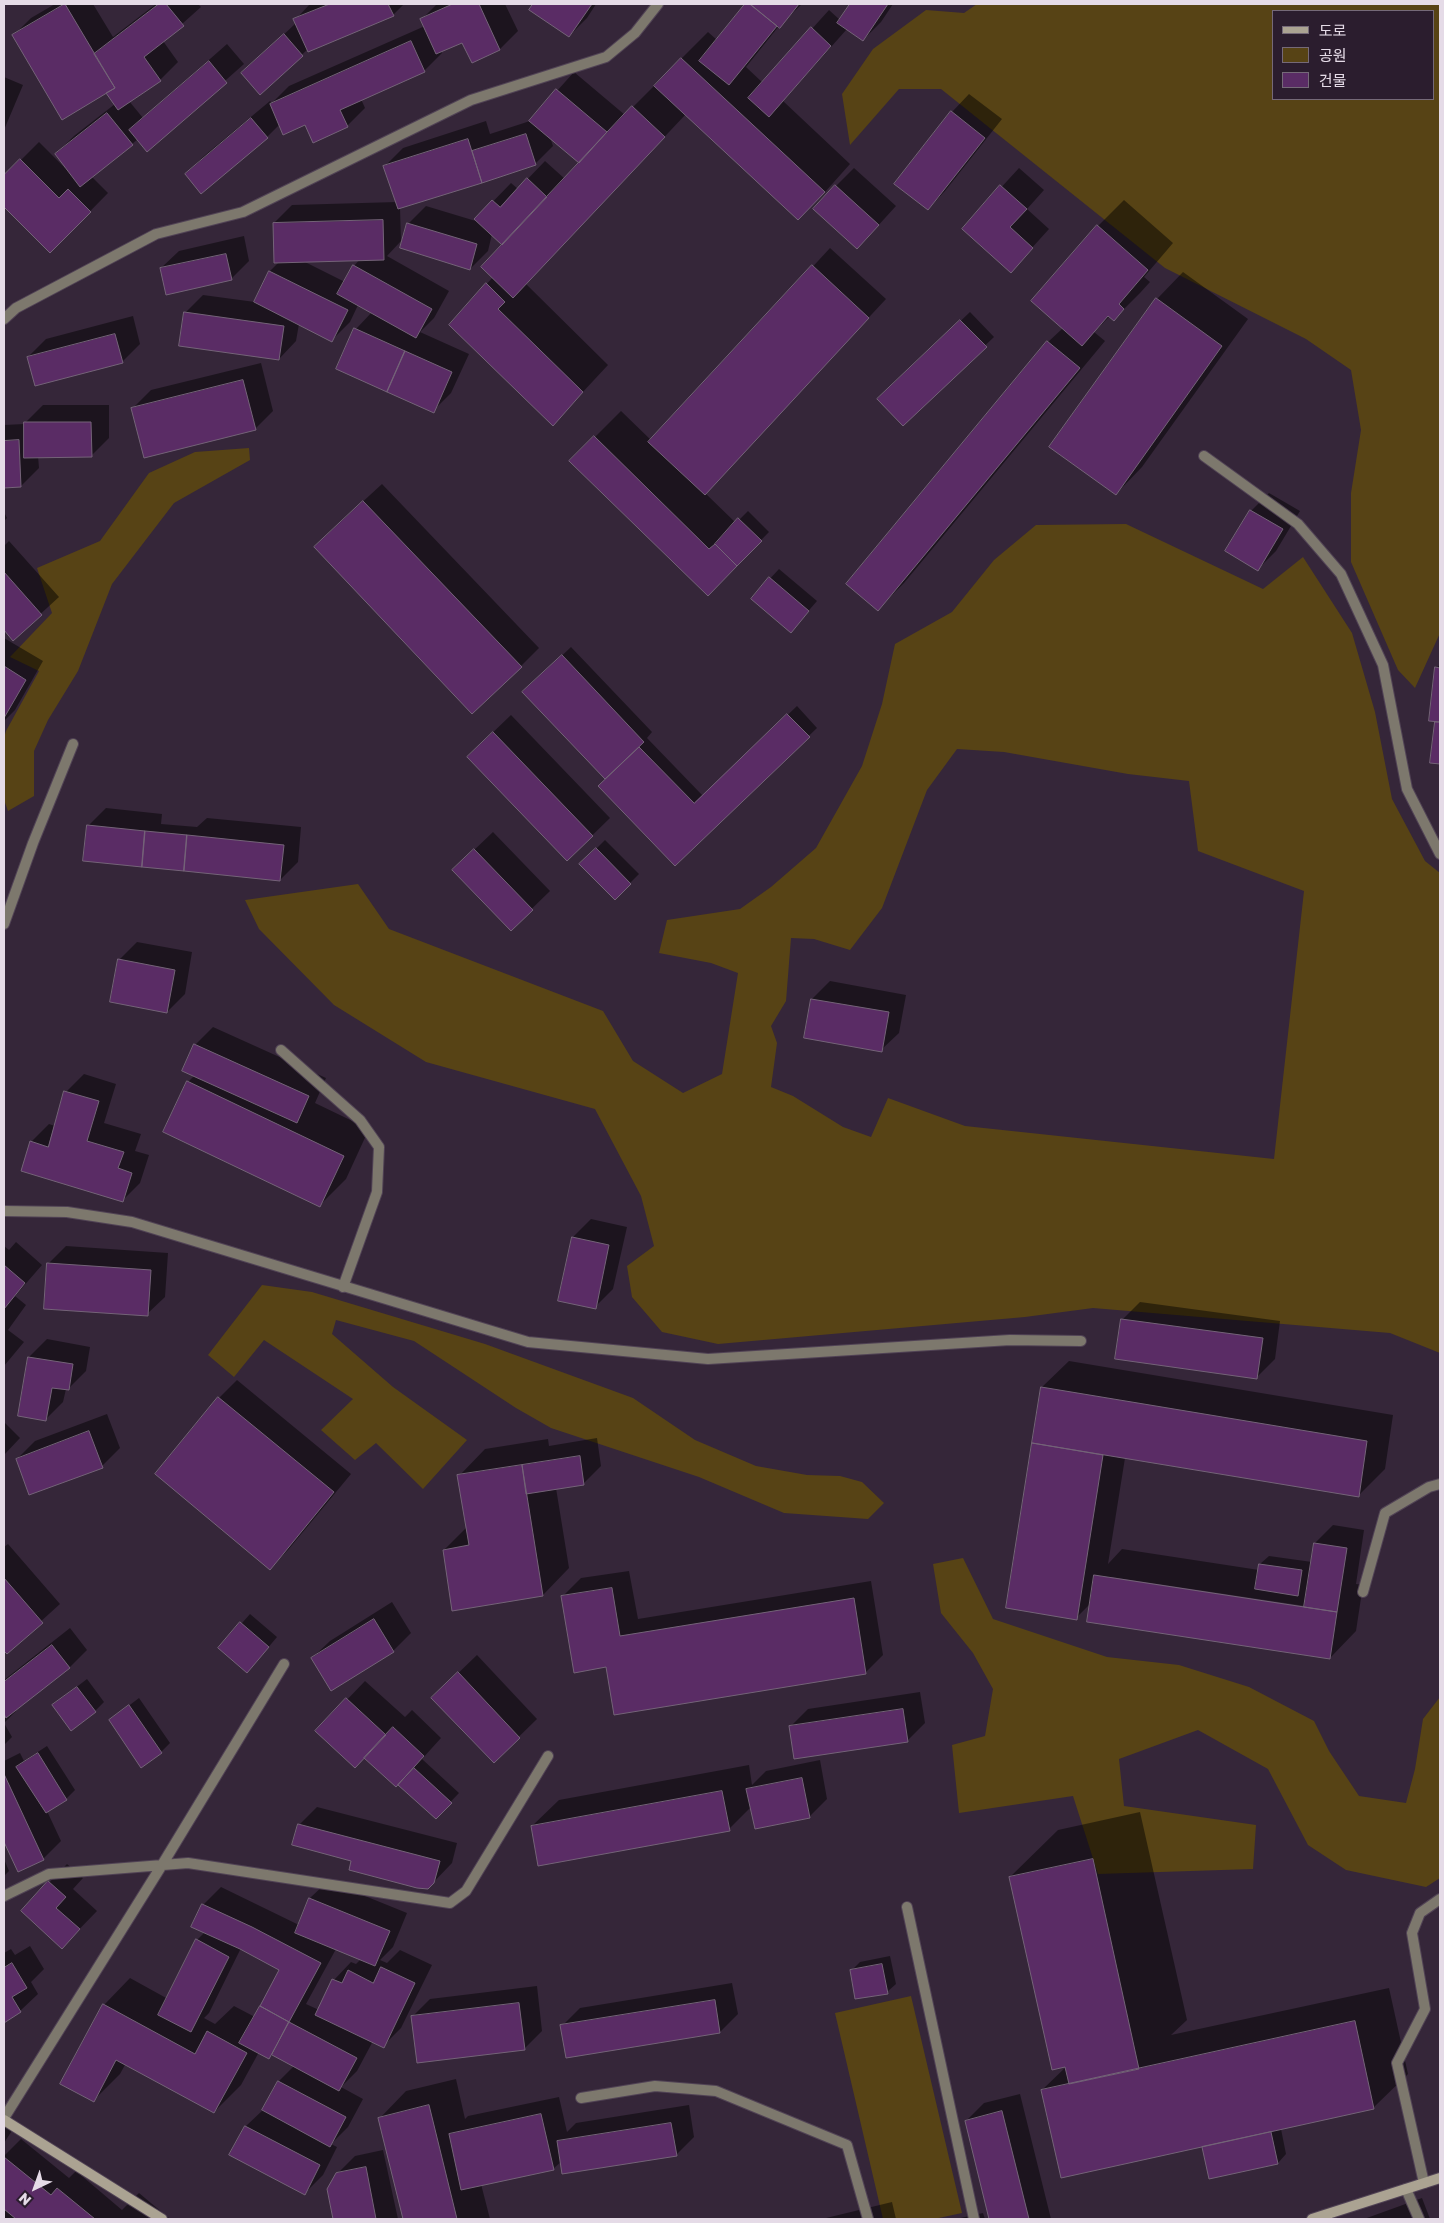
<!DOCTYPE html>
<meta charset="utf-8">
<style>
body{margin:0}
#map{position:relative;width:1444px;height:2223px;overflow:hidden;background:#352639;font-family:"Golos Text","Noto Sans KR",sans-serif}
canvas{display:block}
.frame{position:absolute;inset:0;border:5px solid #e5dbe7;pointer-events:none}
.legend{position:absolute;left:1272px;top:10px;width:162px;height:90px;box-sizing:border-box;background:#2b1d2e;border:1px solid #756978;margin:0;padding:6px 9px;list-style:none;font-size:15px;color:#e5dbe7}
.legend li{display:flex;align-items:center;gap:10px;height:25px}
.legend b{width:25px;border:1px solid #756978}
.north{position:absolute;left:10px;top:2163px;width:50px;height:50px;-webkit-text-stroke:4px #2b1d2e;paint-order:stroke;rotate:222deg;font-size:14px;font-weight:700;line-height:20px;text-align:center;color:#e5dbe7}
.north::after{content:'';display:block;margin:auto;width:18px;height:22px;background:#e5dbe7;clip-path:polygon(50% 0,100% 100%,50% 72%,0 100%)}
</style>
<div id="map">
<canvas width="1444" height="2223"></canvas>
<div class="frame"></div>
<ul class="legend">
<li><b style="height:6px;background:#aba392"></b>도로</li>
<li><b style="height:14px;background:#574315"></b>공원</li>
<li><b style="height:14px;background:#5a2c65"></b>건물</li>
</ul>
<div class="north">N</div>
</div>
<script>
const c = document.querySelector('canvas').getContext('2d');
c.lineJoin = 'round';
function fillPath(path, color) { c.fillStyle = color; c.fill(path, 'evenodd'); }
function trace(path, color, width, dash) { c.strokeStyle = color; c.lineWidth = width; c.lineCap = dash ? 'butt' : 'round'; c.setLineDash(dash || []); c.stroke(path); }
fillPath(new Path2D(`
 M977,4h463v629l-25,55 -17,-18 -47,-108v-69l10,-63 -10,-60 -45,-31 -141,-71 -224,-179h-42l-49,56 -8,-51 31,-45 53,-39 38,3zM1273,11h160v88h-160z
 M249,448l1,12 -76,43 -62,81 -34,87 -30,49 -14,31v45l-26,15 -4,-11v-62l2,-7 33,-60 -29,-14 42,-44 -15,-45 63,-27 49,-68 46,-21z
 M1126,524l137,65 40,-32 49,76 23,79 17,87 33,62 15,12v480l-50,-20 -297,-25 -68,9 -307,27 -56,-12 -30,-35 -5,-31 27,-20 -13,-50 -46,-87 -169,-47 -92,-57 -75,-76 -14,-29 113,-16 31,45 214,82 30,50 50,32 39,-19 16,-101 -27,-10 -52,-10 8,-33 73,-11 31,-22 45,-39 46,-82 20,-62 13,-60 57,-32 42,-52 42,-35zM957,749l47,3 124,22 61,7 9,70 106,40 -30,268 -309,-33 -77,-28 -17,39 -28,-10 -50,-31 -22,-9 6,-44 -6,-17 15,-25 5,-63 23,1 36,11 32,-42 45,-118z
 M262,1285l50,7 173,52 148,54 62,42 61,26 51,9 33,1 22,6 22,21 -16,16 -84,-6 -85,-36 -148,-49 -35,-20 -102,-67 -78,-21 -4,14 61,53 74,53 -44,49 -47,-46 -21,17 -34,-30 32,-31 -89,-59 -30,37 -26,-22z
 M963,1558l30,61 114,38 72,8 70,22 65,34 15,30 30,45 47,7 9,-34 8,-50 17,-22v181l-14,9 -80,-17 -38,-25 -40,-76 -70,-39 -79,29 5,47 132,19 -3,44 -155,5 -25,-78 -114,17 -7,-68 33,-9 8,-47 -20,-36 -32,-40 -8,-49z
 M911,1996l51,217 -28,6h-51l-48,-206z`), '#574315');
fillPath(new Path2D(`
 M55,4h38l20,33 43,-33h42l3,3 -38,34 15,21 -18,18 -31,21 14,17 84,-74 17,20 -97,86 -9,-11 -46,38 16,16 -58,59 -46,-47v-28l35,-35 26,26 1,-1 -10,-13 18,-18 41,-32 -8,-12 -94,-56 18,-18z
 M310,4h94l-11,11 -85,34 -48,44 -17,-20 53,-50 -1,-3z
 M437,4h68l13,27 -18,18 -28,13 -9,-21 -22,10 1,2 -18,18 -63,28 4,9 -18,18 -67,-2 -13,13 -81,37 18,-18 66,-55 2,2 17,-17 136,-60 -3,-7z
 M535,4h61l-9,14 -18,18 -38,-27z
 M747,4h55l-23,22 -33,41 17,16 66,-73 11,10 12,-16h41l-12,18 -18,18 -16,-11 -64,72 67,63 -25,28 -139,-78 -160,170 82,81 -55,59 -103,-99 43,-48 17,-39 -18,-4 -4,17 -18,18 -62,-45 18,-18 53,16 -3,-3 35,-36 7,6 27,-28 20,18 16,-17 -31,-25 3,9 -18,18 -135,43 1,34 -14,15 62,35 -15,27 -14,14 49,22 -18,39 -18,18 -77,-82 16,-17 -14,-7 -8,17 -18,18 -33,-16 -3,17 -17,18 -94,-46 18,-18 52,7 15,-31 10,-10 -6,-38 18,-18 105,-3 -12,-36 18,-18 83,-27 4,13 40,-13 44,-49 51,43 83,-83 9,8zM360,259l-6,7 -9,16 -42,-21z
 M4,77l19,8 -19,45z
 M969,94l33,25 -57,72 -17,18 24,-97z
 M854,168l42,38 -21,23 -39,-43z
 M1019,168l25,22 -17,19 22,20 -38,42 -47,-43z
 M1124,200l49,43 -29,34 6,5 -10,11 -26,26 -4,-3 -16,16 11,9 -201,242 -26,26 170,-267 15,-14 35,-102z
 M244,236l5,25 -18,18 -70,-11 18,-17z
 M830,248l56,51 -181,194 31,30 12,-12 21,21 -61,62 -137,-133 50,-50 31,30z
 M1183,272l65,47 -106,148 -26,27 41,-195z
 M970,312l24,25 -91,87 -24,-25z
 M133,316l7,28 -18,18 -94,-5 18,-18z
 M261,363l12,48 -18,18 -122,-21 18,-18z
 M43,405h66v33l-18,18h-53l1,12 -18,18 -17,1v-62l20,-1z
 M382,484l157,164 -18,18 -188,-137z
 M1269,493l31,18 -24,40 -18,18 -32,-18 25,-40z
 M4,512l3,6 -3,3z
 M9,541l50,56 -46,42 -9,-10v-83z
 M779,569l38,32 -26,30 -39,-33z
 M4,638l39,23 -28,49 -11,11z
 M571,647l81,85 -5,6 56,58 94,-90 20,22 -142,137 -69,-86 -82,-87z
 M1440,664v99l-9,-1 6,-41v-53z
 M511,715l99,103 -43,42 -81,-121z
 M106,808l56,6 -1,10 36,3 10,-9 94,9 -3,35 -18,18 -192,-54z
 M493,832l57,59 -39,38 -39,-77z
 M605,840l34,34 -24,24 -34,-34z
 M137,942l55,10 -7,42 -18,18 -48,-52z
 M830,981l76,14 -7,38 -18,17 -75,-13 6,-38z
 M213,1027l113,51 -11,25 54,26 -23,50 -26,26 -132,-123 7,-7v-30z
 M84,1074l32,10 -12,39 37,11 -6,17 14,4 -9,28 -18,18 -91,-59 18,-18 6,2 11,-34z
 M591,1219l36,8 -14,62 -18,18 -22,-70z
 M16,1242l26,23 -27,31 11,9 -18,25 16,12 -20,24v-120l5,4z
 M66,1246l102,7 -3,44 -18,17 -99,-50z
 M1140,1302l140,19 -5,38 -18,18 -135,-57z
 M47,1339l43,8 -4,24 -18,18h-2l-3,13 -18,18 -16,-63z
 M1069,1361l324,54 -8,54 -27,27 -233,-38 -17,106 14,-15 137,21 1,-6 9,-8 43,6 3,-19 18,-18 31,5 -8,54 7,1 -7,46 -26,27 -239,-55 -15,15 -69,-11 35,-220zM1111,1577l194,29v2l-194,-29z
 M237,1380l114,94 -63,76 -18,18 -114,-94 63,-76z
 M107,1414l13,34 -18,18 -85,-7 18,-18z
 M4,1422l16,16 -16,17z
 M597,1438l4,28 -18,18 -27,4 13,80 -26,27 -99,-45 23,-23 -8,-51 26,-27 63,-10 1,7z
 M8,1544l52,60 -53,48 -3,-3v-102z
 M629,1571l9,48 233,-38 12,74 -18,18 -258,-7 -44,-70 18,-18z
 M392,1602l19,31 -18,18 -61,38 -20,-31 18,-17z
 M250,1614l27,23 -21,25 -36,-14z
 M70,1628l17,22 -18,18 -54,41 1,2 -12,12 8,14 -8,8v-65z
 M477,1655l60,64 -43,42 -43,-81z
 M87,1679l17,23 -9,9 -42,-6z
 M365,1681l40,36 7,-7 29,28 -19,21 37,34 -23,24 -37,-34 -34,-26 -48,-26z
 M920,1692l5,31 -18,18 -117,-14 18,-18z
 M139,1698l31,45 -9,9 -51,-32z
 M47,1746l28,44 -9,9 -19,12 14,30 -18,18 -25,11 -14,-31v-78l16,-8 4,8z
 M820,1760l7,39 -18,18 -58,-10 -22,22 -197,-3 27,-26 190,-35 3,20 14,-14z
 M317,1807l140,36 -5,20 -24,25 -75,-28 -54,-35z
 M1140,1812l47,208 -16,15 218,-47 19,86 -35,34 -92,21 5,25 -8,9 -68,15 -7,-33 -161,-55 26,-25 -58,-188 48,-47z
 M4,1859l5,12 -5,5z
 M67,1864l16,14 -10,11 24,22 -35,36 -40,-36z
 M328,1881l79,32 -14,34 -13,13 7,3 13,-13 32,15 -31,63 -18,18 -10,-5 -16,30 -16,16 22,12 -15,28 -17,17 6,3 -14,28 -18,18 -74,-39 15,-28 18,-17 15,-28 16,-16 -22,-11 -4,4 -10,-6 -18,33 -27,27 -88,-49 -6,11 -26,26 10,-95 26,-27 38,21 29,-59 8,-8 -2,-27 18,-18 78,38 11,-27zM241,1948l40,21 -26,48 -21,-11 -19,18 -11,-6 5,-5zM336,1949l25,10 -5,5 -5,-2 -17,18 -15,30 -13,-6z
 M30,1946l14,23 -13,13 7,12 -18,17 -16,10v-68l7,-4 4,6z
 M890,1956l6,28 -9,8 -36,-21 9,-9z
 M732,1983l6,31 -18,18 -158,-6 18,-18z
 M537,1986l5,45 -18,18 -112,-32 18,-18z
 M456,2079l9,40 3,-3 91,-19 8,35 9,-9 113,-18 5,32 -18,18 -114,6 -9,8 -72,15 9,35h-85l-25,-101 26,-27z
 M1020,2094l31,125h-61l-24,-98 18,-18z
 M4,2118l11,8 -11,17z
 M21,2139l48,39 7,-7 46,39 17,-17 31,26h-166v-63z
 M383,2150l15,69h-63l-7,-30 9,-15 18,-18z
 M1422,2198l8,21h-66z
 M892,2202l4,17h-74z
 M983,2213l2,6h-29z`), '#0007');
const building = new Path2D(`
 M65,4l50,84 -53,32 -50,-85z
 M159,4h7l18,22 -40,31 17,24 -43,29 -12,-17 9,-5 -21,-34z
 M330,4h58l6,12 -86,36 -15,-33z
 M453,4h26l21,46 -28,13 -10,-20 -26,11 -16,-35z
 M533,4h59l-23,33 -40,-27z
 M745,4h5l27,22 -48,59 -30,-24z
 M750,4h49l-19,24z
 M850,4h38l-25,37 -26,-18z
 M811,27l20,19 -62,71 -21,-19z
 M284,34l19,22 -43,39 -19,-22z
 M411,41l14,31 -85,38 8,17 -35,16 -8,-18 -22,10 -13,-31z
 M681,58l144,134 -27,28 -144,-134z
 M209,61l18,22 -80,69 -18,-22z
 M556,89l51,43 -28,31 -50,-42z
 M632,106l33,31 -152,161 -32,-31z
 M951,111l34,27 -57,72 -34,-26z
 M107,113l26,32 -53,42 -25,-33z
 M251,118l17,20 -67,56 -16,-20z
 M526,134l10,31 -54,18 -10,-32z
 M468,139l14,44 -84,26 -15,-43z
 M20,159l39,39 9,-9 23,23 -41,41 -46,-46v-32z
 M527,178l20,19 -45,48 -28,-26 18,-19 8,7z
 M835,185l44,40 -22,24 -44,-40z
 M1000,185l27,24 -17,18 23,21 -22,25 -49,-44z
 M383,220l1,40 -110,3 -1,-40z
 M407,223l70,21 -7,26 -70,-22z
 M1097,225l51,45 -29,34 5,5 -10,12 -6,-5 -26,30 -51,-45z
 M226,254l6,26 -66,15 -6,-27z
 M353,265l79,44 -16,29 -79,-44z
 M812,265l57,53 -164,177 -57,-53z
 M269,271l79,39 -16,32 -78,-40z
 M486,283l19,19 -7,7 85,83 -30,34 -104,-101z
 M1156,298l66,48 -106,149 -67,-48z
 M184,312l100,14 -5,34 -100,-14z
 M960,320l27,27 -84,79 -26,-27z
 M354,328l51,23 -18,41 -51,-23z
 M115,334l8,29 -88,23 -8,-29z
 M1047,341l33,27 -202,243 -32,-27z
 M405,351l47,21 -18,41 -47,-21z
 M243,380l13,50 -112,28 -13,-50z
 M24,422h67l1,35 -68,1z
 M594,436l115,113 6,-5 22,22 -29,30 -139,-135z
 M19,440l2,47 -17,1v-47z
 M363,501l159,166 -50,47 -158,-167z
 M1250,510l33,19 -25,42 -33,-20z
 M738,518l24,23 -25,25 -22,-22z
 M4,572l38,43 -29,26 -9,-11z
 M769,577l40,34 -18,22 -40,-34z
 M562,655l82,87 -39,37 -83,-87z
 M4,666l22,14 -22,38z
 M1435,667l5,1v54l-11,-1z
 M787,714l23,23 -135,129 -77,-80 41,-39 55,56z
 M1435,722h5v42l-10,-1z
 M493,732l100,104 -26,25 -100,-104z
 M87,825l58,6 -3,36 -59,-6z
 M145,831l42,4 -3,36 -42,-4z
 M187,835l97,10 -4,36 -96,-10z
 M596,848l35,36 -16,16 -36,-36z
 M474,849l59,61 -22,21 -59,-61z
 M118,959l57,11 -8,43 -57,-11z
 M811,999l78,13 -7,40 -78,-14z
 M194,1044l115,52 -12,27 -115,-52z
 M187,1081l157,75 -24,51 -157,-75z
 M64,1091l35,10 -12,40 37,11 -6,16 14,5 -9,29 -102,-31 9,-30 18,6z
 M572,1237l37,8 -13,64 -38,-8z
 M47,1263l104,7 -3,46 -104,-7z
 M4,1265l21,18 -21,26z
 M1121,1319l142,19 -6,41 -142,-20z
 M28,1357l45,7 -4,26 -17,-2 -6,33 -28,-5z
 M1041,1387l326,54 -8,56 -327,-54z
 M218,1397l116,95 -64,78 -115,-96z
 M89,1431l14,37 -74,27 -13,-36z
 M1032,1443l71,12 -26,165 -71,-12z
 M580,1456l4,29 -58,9 -4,-29z
 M522,1465l21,131 -91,15 -9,-61 26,-5 -12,-70z
 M1314,1543l33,5 -10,64 -33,-5z
 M1259,1564l43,6 -4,26 -43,-7z
 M1094,1575l243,37 -7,47 -243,-37z
 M4,1578l39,45 -36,31 -3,-3z
 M612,1588l8,48 234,-38 12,76 -252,41 -8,-48 -32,6 -13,-77z
 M374,1619l20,33 -63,39 -20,-33z
 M240,1622l29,25 -22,26 -29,-25z
 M52,1645l18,23 -64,50 -2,-4v-32z
 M458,1672l62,66 -26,25 -63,-65z
 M77,1687l19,25 -25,19 -19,-26z
 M346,1698l40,37 -31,33 -40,-37z
 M129,1705l33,48 -21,15 -32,-48z
 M903,1709l5,33 -114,17 -5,-33z
 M393,1727l31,29 -28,31 -32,-29z
 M38,1753l29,47 -21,13 -30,-46z
 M414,1768l38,35 -16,16 -38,-34z
 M4,1774l40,86 -26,12 -14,-30z
 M802,1778l8,40 -55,11 -9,-40z
 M722,1791l8,40 -192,35 -7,-40z
 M298,1824l142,37 -6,22 -6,6 -11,-1 -68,-18 2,-9 -59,-16z
 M1093,1859l46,210 -70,15 -4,-17 -13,3 -43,-193z
 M48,1881l18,16 -10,11 24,21 -18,20 -41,-38z
 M309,1898l81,33 -15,35 -80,-33z
 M202,1904l50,23 69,36 -32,59 -29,-16 19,-36 -39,-21 -49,-22z
 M196,1939l33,18 -38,75 -33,-17z
 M12,1963l15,25 -15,9 9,15 -17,11v-55z
 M882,1964l6,30 -33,5 -5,-29z
 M381,1967l34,16 -31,65 -69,-33 17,-36 10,4 6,-13 25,13z
 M715,2000l5,33 -154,25 -6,-33z
 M519,2003l6,47 -108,13 -6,-47z
 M103,2004l92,50 12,-23 40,22 -33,60 -98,-53 -22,42 -34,-18z
 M260,2006l29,16 -20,37 -30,-16z
 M1355,2021l19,88 -313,69 -20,-88z
 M289,2022l68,36 -18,33 -67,-36z
 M278,2081l68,36 -16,30 -68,-37z
 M429,2105l28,114h-54l-25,-101z
 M1002,2111l27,108h-40l-24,-98z
 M541,2114l13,56 -93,20 -12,-56z
 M671,2123l6,33 -115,18 -5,-33z
 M245,2126l75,39 -15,30 -76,-40z
 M1271,2132l7,32 -69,15 -7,-32z
 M4,2157l47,38 6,-7 38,31h-79l-12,-10z
 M366,2167l10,52h-43l-6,-30 9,-16z`);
fillPath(building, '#5a2c65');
trace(building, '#746378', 1);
const lane = new Path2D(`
 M281,1050l79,70 19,27 -2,45 -34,95
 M4,1211l63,1 65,10 396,120 180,17 302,-19 71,1
 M1363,1592l22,-79 44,-26 11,-3
 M907,1907l67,312
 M581,2098l74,-12 61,5 131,54 21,74
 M1424,2183l-27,-120 28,-54 -13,-76 8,-20 20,-14`);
const street = new Path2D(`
 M4,319l12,-11 140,-74 87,-22 228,-112 135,-43 29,-24 23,-29
 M1204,456l94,68 43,50 42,91 24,124 33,65
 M4,924l29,-81 40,-99
 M4,1896l45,-22 139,-11 262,40 16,-12 82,-135
 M4,2118l158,-253 122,-201
 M1406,2189l13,30`);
const secondary = new Path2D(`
 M4,2120l158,99
 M1312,2219l128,-41`);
trace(lane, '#514355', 12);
trace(street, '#514355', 12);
trace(secondary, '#514355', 12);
trace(lane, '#7d786d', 10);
trace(street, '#7d786d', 10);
trace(secondary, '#aba392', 10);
</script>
